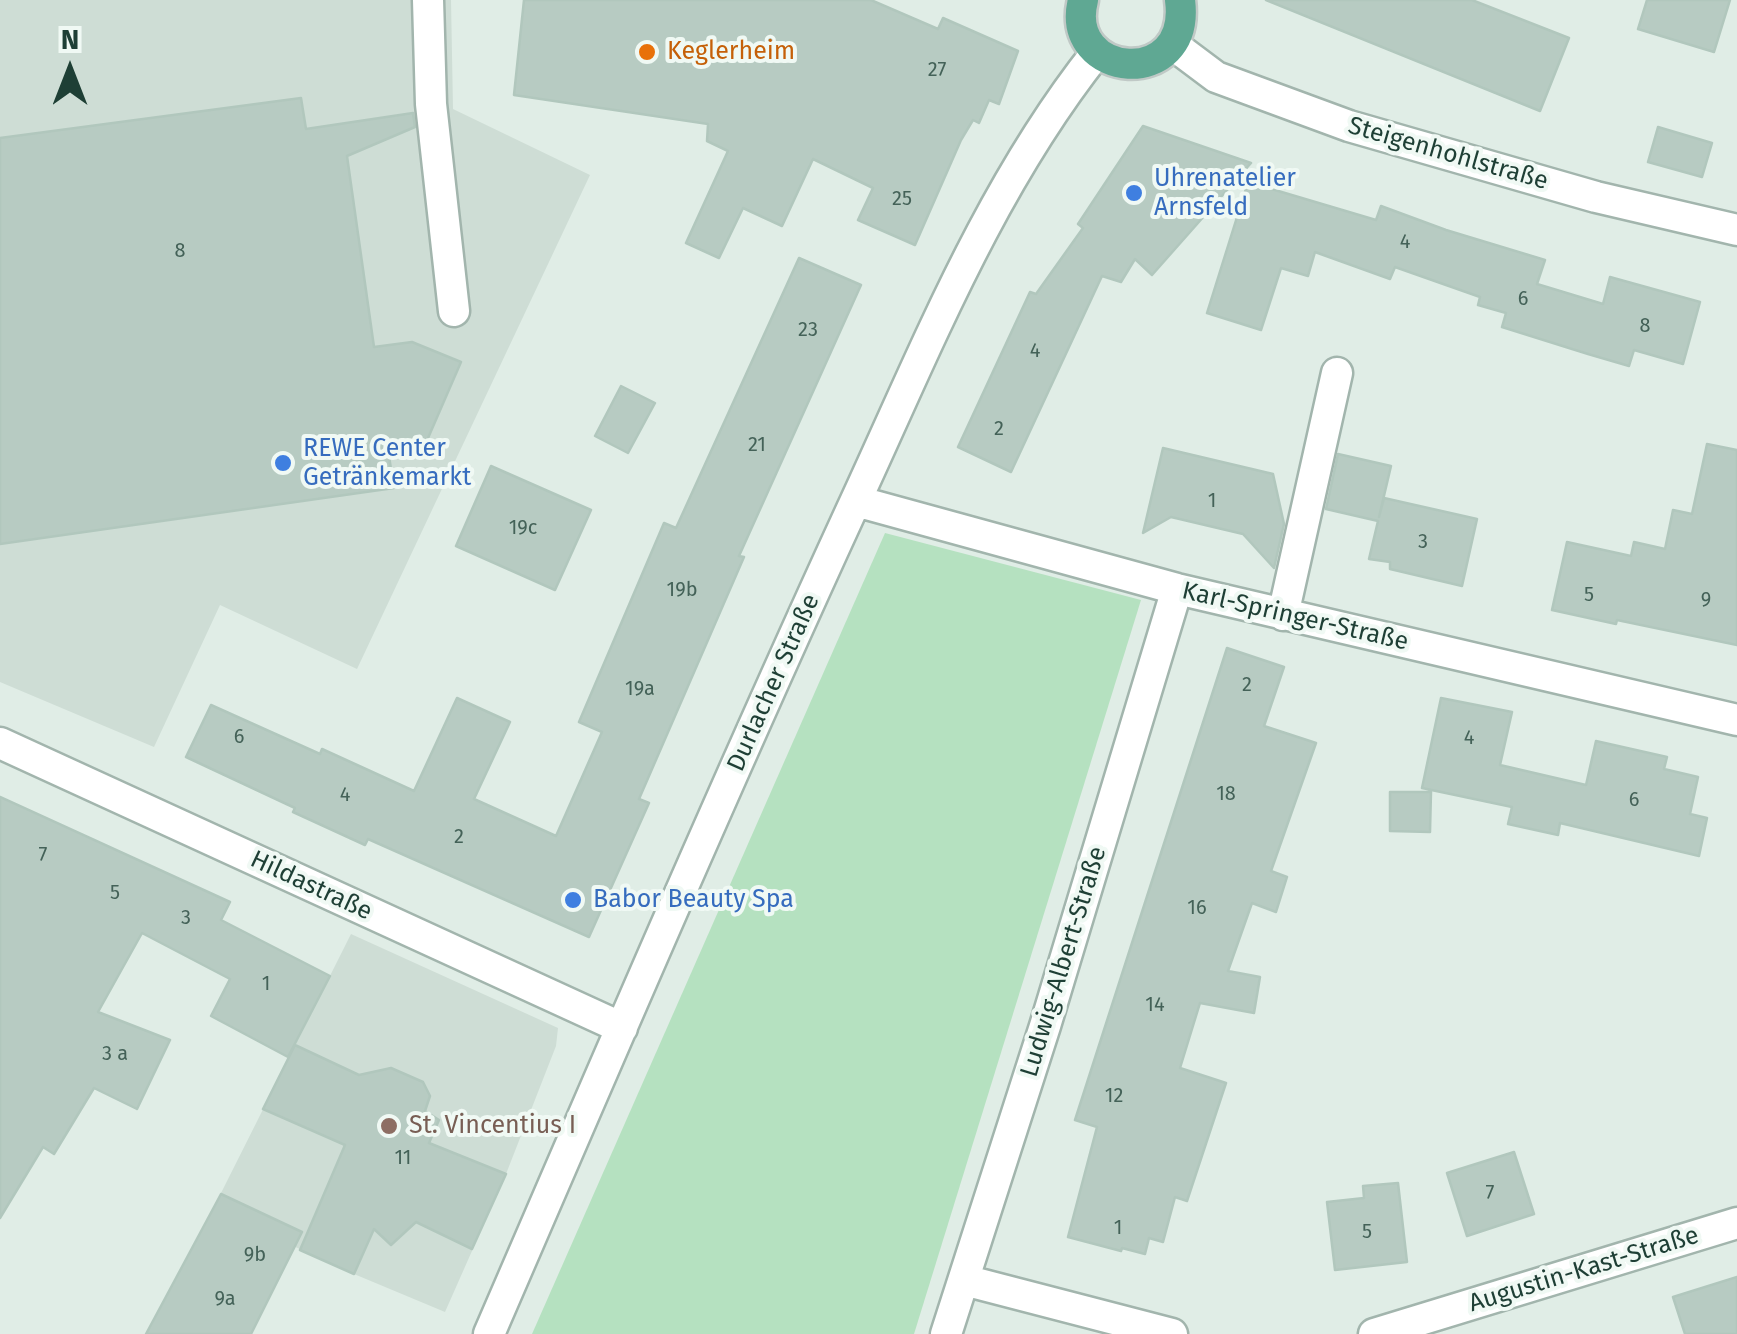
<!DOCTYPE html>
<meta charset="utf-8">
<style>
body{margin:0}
#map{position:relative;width:1737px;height:1334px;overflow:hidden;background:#e0ede6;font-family:"Fira Sans",sans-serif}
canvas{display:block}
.north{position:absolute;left:20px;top:20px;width:100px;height:100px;-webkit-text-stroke:8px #f0f9f4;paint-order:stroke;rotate:0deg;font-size:28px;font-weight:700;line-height:40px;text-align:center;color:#1e3f35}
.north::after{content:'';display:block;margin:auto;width:35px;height:45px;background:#1e3f35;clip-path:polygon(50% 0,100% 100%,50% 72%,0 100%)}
</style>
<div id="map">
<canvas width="1737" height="1334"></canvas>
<div class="north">N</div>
</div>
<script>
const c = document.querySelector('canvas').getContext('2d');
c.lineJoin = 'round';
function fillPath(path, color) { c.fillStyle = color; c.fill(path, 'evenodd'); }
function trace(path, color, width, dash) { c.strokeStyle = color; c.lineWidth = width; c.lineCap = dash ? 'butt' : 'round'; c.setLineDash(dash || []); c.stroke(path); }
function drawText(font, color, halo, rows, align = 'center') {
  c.font = font + ' "Fira Sans",sans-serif'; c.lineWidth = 8; c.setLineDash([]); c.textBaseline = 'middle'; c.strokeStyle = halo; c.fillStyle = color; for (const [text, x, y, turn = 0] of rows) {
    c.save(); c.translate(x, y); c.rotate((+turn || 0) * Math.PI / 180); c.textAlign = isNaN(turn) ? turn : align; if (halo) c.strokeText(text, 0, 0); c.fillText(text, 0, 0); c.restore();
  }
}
fillPath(new Path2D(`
 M0,0h451l2,109 137,66 -233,494 -137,-64 -66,142 -154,-65z
 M351,934l207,94 -2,18 -50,128 -61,138 -91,-38 -141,-65z`), '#ceddd5');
fillPath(new Path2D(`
 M885,533l256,67 -227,734h-382z`), '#b5e1c0');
const building = new Path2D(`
 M524,0h347l67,29 5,-11 75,33 -19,53 -10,-4 -10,23 -6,-3 -12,20 -46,105 -57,-25 15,-32 -60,-29 -31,67 -39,-18 -24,50 -33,-15 42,-92 -21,-10 1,-17 -194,-29z
 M1266,0h206l97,38 -29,73z
 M1647,0h83l-16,52 -76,-23z
 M301,98l5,31 107,-16 2,14 -68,29 27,191 38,-5 49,20 -36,83 -37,5 6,38 -394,56v-406z
 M1143,126l108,37 -99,112 -17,-16 -14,23 -19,-6 -91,196 -53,-25 72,-155 6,2 47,-66 -5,-4z
 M1658,127l54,16 -10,34 -54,-15z
 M1248,182l128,38 5,-14 65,24 99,30 -8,24 66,20 7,-27 90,25 -17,62 -49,-14 -5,16 -41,-12 -86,-27 4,-14 -28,-8 2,-8 -85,-30 -5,12 -75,-27 -7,24 -27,-8 -20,62 -54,-17z
 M799,258l62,27 -122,271 5,1 -105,242 10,4 -60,134 -221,-98 -3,6 -72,-33 2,-4 -109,-51 25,-52 109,49 2,-5 92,42 43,-93 53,24 -36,77 82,37 46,-104 -23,-10 85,-199 12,5z
 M621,386l34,17 -27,50 -33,-17z
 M1707,444l30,6v195l-120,-25 -1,4 -64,-14 15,-68 64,14 3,-14 31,7 8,-39 19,4z
 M1163,448l110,26 11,50 -10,44 -31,-34 -72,-17 -28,16z
 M1338,454l53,12 -12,51 5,-19 93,21 -15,67 -72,-17v-7l-21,-3 9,-38 -52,-12z
 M491,466l100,44 -36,80 -99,-44z
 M1227,648l57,19 -20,59 52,17 -45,128 16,6 -11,35 -24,-9 -24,68 32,6 -6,36 -54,-10 -20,65 46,15 -39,118 -12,-4 -12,45 -14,-4 -4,16 -23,-6 -1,3 -53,-14 29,-110 -22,-7z
 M1441,698l71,14 -12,53 86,20 10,-44 71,16 -3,12 34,8 -8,37 17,4 -8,38 -139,-33 -2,12 -50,-11 4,-17 -90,-19z
 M1390,792h41l-1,40 -40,-1z
 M0,797l230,105 -9,18 109,56 -42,81 -77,-41 19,-37 -88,-46 -44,79 72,28 -33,69 -43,-21 -40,66 -11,-7 -43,71z
 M295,1045l64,30 32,-7 32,14 7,14 -5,15 14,9 -10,23 77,31 -34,75 -56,-27 -25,23 -17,-16 -20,45 -54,-24 45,-105 -82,-36z
 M1514,1152l20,62 -67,22 -20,-63z
 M1398,1183l9,79 -72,8 -8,-68 37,-4 -1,-12z
 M221,1194l81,38 -51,102h-105z
 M1737,1277v57h-52l-12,-37z`);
fillPath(building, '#b7cbc2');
trace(building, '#b1c7bd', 2.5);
const minor = new Path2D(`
 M428,0l3,104 23,207
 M1172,44l44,33 133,49 247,71 141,33
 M856,501l321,88 560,131
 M1283,615l54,-242
 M0,743l622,285
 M964,1280l208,54
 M489,1334c119,-275 237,-551 362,-823 73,-157 137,-322 246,-459
 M946,1334l99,-308 132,-437
 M1374,1334l363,-111`);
const major = new Path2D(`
 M1083,0c-20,79 109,91 97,0`);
trace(minor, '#a2b5ad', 35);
trace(major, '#c0c9c6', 35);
trace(minor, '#fff', 30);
trace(major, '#5fa893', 30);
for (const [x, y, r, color] of [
 [647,52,10,"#e8710a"],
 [1134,193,10,"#3f7fe0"],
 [283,463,10,"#3f7fe0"],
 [573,900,10,"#3f7fe0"],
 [389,1126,10,"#8d6e63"]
]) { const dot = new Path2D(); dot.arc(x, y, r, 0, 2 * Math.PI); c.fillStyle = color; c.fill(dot); trace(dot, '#f0f9f4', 4); }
drawText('20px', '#446258', null, [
 ["27",937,70],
 ["25",902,199],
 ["4",1405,242],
 ["8",180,251],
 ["6",1523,299],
 ["8",1645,326],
 ["23",808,330],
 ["4",1035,351],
 ["2",999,429],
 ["21",757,445],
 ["1",1212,501],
 ["19c",523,528],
 ["3",1423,542],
 ["19b",682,590],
 ["5",1589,595],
 ["9",1706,600],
 ["2",1247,685],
 ["19a",640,689],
 ["6",239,737],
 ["4",1469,738],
 ["18",1226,794],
 ["4",345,795],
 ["6",1634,800],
 ["2",459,837],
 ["7",43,855],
 ["5",115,893],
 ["16",1197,908],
 ["3",186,918],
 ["1",266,984],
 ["14",1155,1005],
 ["3 a",115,1054],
 ["12",1114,1096],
 ["11",403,1158],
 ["7",1490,1193],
 ["1",1118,1228],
 ["5",1367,1232],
 ["9b",255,1255],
 ["9a",225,1299]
]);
drawText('25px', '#c56008', '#f0f9f4', [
 ["Keglerheim",667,52]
], 'left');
drawText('25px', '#1e3f35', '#f0f9f4', [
 ["Steigenhohlstraße",1448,154,16],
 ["Karl-Springer-Straße",1295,617,13],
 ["Durlacher Straße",774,683,-66],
 ["Hildastraße",311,886,25],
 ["Ludwig-Albert-Straße",1064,962,-73],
 ["Augustin-Kast-Straße",1584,1270,-17]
]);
drawText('25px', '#366cbe', '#f0f9f4', [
 ["Uhrenatelier",1154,179],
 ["Arnsfeld",1154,208],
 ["REWE Center",303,449],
 ["Getränkemarkt",303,478],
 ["Babor Beauty Spa",593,900]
], 'left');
drawText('25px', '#785e54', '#f0f9f4', [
 ["St. Vincentius I",409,1126]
], 'left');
</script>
